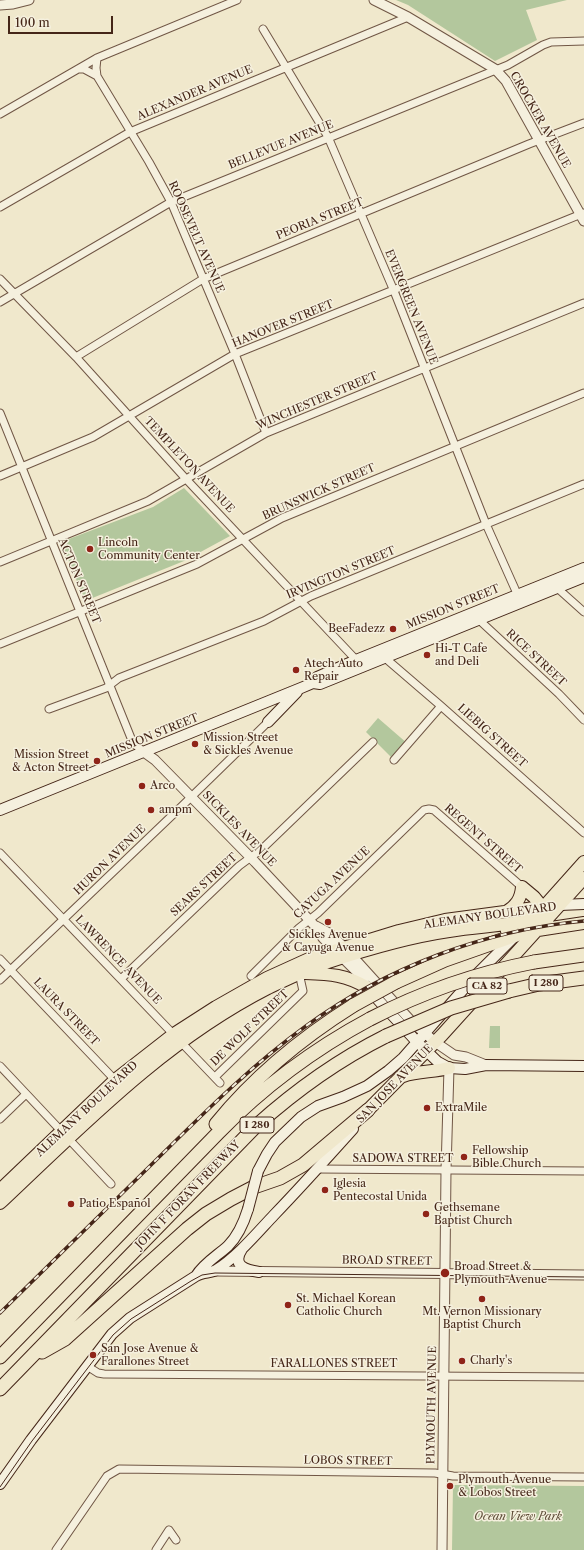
<!DOCTYPE html>
<meta charset="utf-8">
<style>
body{margin:0}
#map{position:relative;width:584px;height:1550px;overflow:hidden;background:#f0e8cc;font-family:"Libre Caslon Text",serif}
canvas{display:block}
.scale{position:absolute;left:8px;top:16px;width:105px;height:18px;box-sizing:border-box;border:2px solid #452618;border-top:0;padding-left:5px;font-size:12px;line-height:14px;white-space:nowrap;color:#452618;-webkit-text-stroke:3px #f5f0de;paint-order:stroke}
</style>
<div id="map">
<canvas width="584" height="1550"></canvas>
<div class="scale">100 m</div>
</div>
<script>
const c = document.querySelector('canvas').getContext('2d');
c.lineJoin = 'round';
function fillPath(path, color) { c.fillStyle = color; c.fill(path, 'evenodd'); }
function trace(path, color, width, dash) { c.strokeStyle = color; c.lineWidth = width; c.lineCap = dash ? 'butt' : 'round'; c.setLineDash(dash || []); c.stroke(path); }
function drawText(font, color, halo, rows, align = 'center') {
  c.font = font + ' "Libre Caslon Text",serif'; c.lineWidth = 3; c.setLineDash([]); c.textBaseline = 'middle'; c.strokeStyle = halo; c.fillStyle = color; for (const [text, x, y, turn = 0] of rows) {
    c.save(); c.translate(x, y); c.rotate((+turn || 0) * Math.PI / 180); c.textAlign = isNaN(turn) ? turn : align; if (halo) c.strokeText(text, 0, 0); c.fillText(text, 0, 0); c.restore();
  }
}
fillPath(new Path2D(`
 M396,0h171l-41,10 11,30 -42,21 -87,-56z
 M184,488l46,48 -46,25 -99,40 -24,-59 92,-35z
 M378,718l30,26 -14,16 -28,-28z
 M490,1026h10v22h-11z
 M453,1485l131,1v64h-132z`), '#b3c79d');
const minor = new Path2D(`
 M263,29l65,108 66,154 92,233 33,74
 M97,58l-1,10 1,8 52,86 22,40 64,152 31,79
 M78,69h6l13,7
 M0,114l97,-56 140,-58
 M0,207l130,-75 278,-115
 M0,279l76,78 110,122 173,184
 M0,302l171,-100 337,-137 35,-20 8,-3 33,-1
 M76,357l127,-78 326,-135 55,-21
 M0,413l133,330 11,9
 M0,476l93,-39 142,-83 349,-141
 M0,562l148,-61 118,-68 318,-130
 M555,586l29,26
 M477,618l82,76 25,26
 M0,644l197,-80 85,-46 302,-125
 M384,657l57,49 143,127
 M49,709l57,-21 13,-10 145,-57 47,-25 273,-112
 M394,760l47,-54
 M0,853l220,230
 M0,959l115,121
 M251,976l48,-48 19,-15 106,-103 5,-1 5,1 88,77
 M121,979l118,-113 23,-17 111,-107
 M0,980l183,-175 85,-83
 M0,1066l111,118
 M215,1077l88,-86 -4,-18
 M0,1119l26,-25
 M317,1169l267,2
 M87,1366l11,7 6,1 480,3
 M56,1550l51,-74 12,-7 316,4 18,3 131,1
 M156,1550l13,-20 7,10`);
const tertiary = new Path2D(`
 M374,0l34,17 87,52 11,12 78,140
 M0,5l13,-1 16,-4
 M144,752l11,8 100,102 59,63 9,13 35,35 9,14
 M316,926l13,7 15,14 67,74 24,21 19,13 12,2 20,8
 M214,1271l370,4
 M442,1550l4,-380 3,-102`);
const secondary = new Path2D(`
 M313,683l4,-6 39,-17 228,-92
 M268,722l29,-30
 M0,810l301,-122 12,-5 7,1 264,-107
 M560,905l24,-1
 M369,990l48,52 21,20 11,6 16,1 21,-4 98,1
 M258,1171l9,-17 8,-12 26,-25 17,-11 25,-9 24,-11 21,-15 15,-13 73,-83 39,-39
 M242,1249c-11,17 4,21 17,23
 M196,1276c8,-13 21,-20 32,-30 10,-10 16,-24 20,-37
 M0,1484l31,-44 81,-106 18,-16 66,-42c6,-4 15,-3 20,-6 21,-13 41,-37 58,-55 27,-28 53,-57 79,-86`);
const primary = new Path2D(`
 M542,909l42,-47
 M506,912c10,-6 15,-13 16,-25l12,10 9,11
 M507,931l9,4 22,-5 46,-7
 M302,973c27,1 43,1 66,15
 M403,1076c15,-5 31,-4 46,-8
 M368,1110l74,-75 142,-157
 M0,1190l115,-110 27,-21 32,-25 42,-27 51,-29 44,-20 88,-27 46,-11 112,-15
 M0,1203c84,-79 164,-162 268,-215 19,-9 39,-19 60,-26 39,-13 80,-25 121,-31 29,-5 58,-5 87,-12l12,-5 12,-9`);
const motorway = new Path2D(`
 M534,962l50,-7
 M396,982l49,-22 71,-25
 M509,991l30,-7 45,-6
 M216,1124c38,-47 87,-87 138,-119
 M42,1352l23,-13 122,-110 19,-15 25,-15 23,-12 26,-9 23,-13 65,-55
 M0,1357l218,-224c45,-46 96,-84 152,-114
 M0,1389l256,-263c40,-36 82,-66 130,-90`);
trace(minor, '#705645', 9);
trace(tertiary, '#705645', 11);
trace(secondary, '#452618', 12);
trace(primary, '#452618', 14);
trace(motorway, '#452618', 15);
trace(minor, '#f5f0de', 7);
trace(tertiary, '#f5f0de', 9);
trace(secondary, '#f5f0de', 10);
trace(primary, '#f0e8cc', 12);
trace(motorway, '#f0e8cc', 13);
trace(new Path2D(`
 M0,1487l32,-46 81,-106 18,-16 60,-38 11,-6 13,-2 369,4`), '#452618', 1);
const rail = new Path2D(`
 M0,1313c50,-49 100,-98 150,-147 50,-49 99,-99 156,-140 81,-59 179,-96 278,-105`);
trace(rail, '#452618', 3.5);
trace(rail, '#f5f0de', 2, [6]);
const secondaryBridge = new Path2D(`
 M248,1209l10,-38`);
const motorwayBridge = new Path2D(`
 M354,1005l42,-23
 M370,1019c52,-27 107,-46 164,-57
 M386,1036l65,-28 58,-17`);
trace(secondaryBridge, '#452618', 12, []);
trace(motorwayBridge, '#452618', 15, []);
trace(secondaryBridge, '#f5f0de', 10);
trace(motorwayBridge, '#f0e8cc', 13);
for (const [x, y, r, color] of [
 [90,549,4,"#8f2418"],
 [393,629,4,"#8f2418"],
 [427,655,4,"#8f2418"],
 [296,670,4,"#8f2418"],
 [195,744,4,"#8f2418"],
 [97,761,4,"#8f2418"],
 [142,786,4,"#8f2418"],
 [151,810,4,"#8f2418"],
 [328,922,4,"#8f2418"],
 [427,1108,4,"#8f2418"],
 [464,1157,4,"#8f2418"],
 [325,1190,4,"#8f2418"],
 [71,1204,4,"#8f2418"],
 [426,1214,4,"#8f2418"],
 [445,1273,5,"#8f2418"],
 [482,1299,4,"#8f2418"],
 [288,1305,4,"#8f2418"],
 [93,1355,4,"#8f2418"],
 [462,1361,4,"#8f2418"],
 [450,1486,4,"#8f2418"]
]) { const dot = new Path2D(); dot.arc(x, y, r, 0, 2 * Math.PI); c.fillStyle = color; c.fill(dot); trace(dot, '#f5f0de', 1.5); }
for (const [x, y, w] of [
 [546,983,34],
 [487,986,40],
 [257,1125,34]
]) { const box = new Path2D(); box.roundRect(x - w / 2, y - 8, w, 16, 3); c.fillStyle = '#f5f0de'; c.fill(box); trace(box, '#452618', 1); }
drawText('bold 10px', '#452618', null, [
 ["I 280",546,983],
 ["CA 82",487,986],
 ["I 280",257,1125]
]);
drawText('11px', '#452618', '#f5f0de', [
 ["ALEXANDER AVENUE",195,93,-23],
 ["CROCKER AVENUE",540,120,60],
 ["BELLEVUE AVENUE",281,145,-22],
 ["PEORIA STREET",320,219,-22],
 ["ROOSEVELT AVENUE",196,237,66],
 ["EVERGREEN AVENUE",411,307,68],
 ["HANOVER STREET",283,324,-22],
 ["WINCHESTER STREET",317,401,-23],
 ["TEMPLETON AVENUE",189,465,47],
 ["BRUNSWICK STREET",319,492,-24],
 ["IRVINGTON STREET",341,573,-23],
 ["ACTON STREET",79,581,67],
 ["MISSION STREET",453,607,-22],
 ["RICE STREET",536,658,43],
 ["MISSION STREET",152,736,-22],
 ["LIEBIG STREET",492,736,42],
 ["SICKLES AVENUE",239,829,46],
 ["REGENT STREET",483,839,41],
 ["HURON AVENUE",110,860,-44],
 ["CAYUGA AVENUE",332,883,-43],
 ["SEARS STREET",204,885,-43],
 ["ALEMANY BOULEVARD",490,916,-8],
 ["LAWRENCE AVENUE",118,960,46],
 ["LAURA STREET",66,1012,46],
 ["DE WOLF STREET",250,1028,-44],
 ["SAN JOSE AVENUE",395,1084,-46],
 ["ALEMANY BOULEVARD",87,1109,-43],
 ["SADOWA STREET",403,1159],
 ["JOHN F FORAN FREEWAY",188,1195,-46],
 ["BROAD STREET",387,1261,1],
 ["FARALLONES STREET",334,1364],
 ["PLYMOUTH AVENUE",432,1405,-89],
 ["LOBOS STREET",348,1461,1]
]);
drawText('11px', '#452618', '#f5f0de', [
 ["Lincoln",98,543],
 ["Community Center",98,556],
 ["BeeFadezz",385,629,"right"],
 ["Hi-T Cafe",435,649],
 ["and Deli",435,662],
 ["Atech Auto",304,664],
 ["Repair",304,677],
 ["Mission Street",203,738],
 ["& Sickles Avenue",203,751],
 ["Mission Street",89,755,"right"],
 ["& Acton Street",89,768,"right"],
 ["Arco",150,786],
 ["ampm",159,810],
 ["Sickles Avenue",328,935,"center"],
 ["& Cayuga Avenue",328,948,"center"],
 ["ExtraMile",435,1108],
 ["Fellowship",472,1151],
 ["Bible Church",472,1164],
 ["Iglesia",333,1184],
 ["Pentecostal Unida",333,1197],
 ["Patio Español",79,1204],
 ["Gethsemane",434,1208],
 ["Baptist Church",434,1221],
 ["Broad Street &",454,1267],
 ["Plymouth Avenue",454,1280],
 ["St. Michael Korean",296,1299],
 ["Catholic Church",296,1312],
 ["Mt. Vernon Missionary",482,1312,"center"],
 ["Baptist Church",482,1325,"center"],
 ["San Jose Avenue &",101,1349],
 ["Farallones Street",101,1362],
 ["Charly's",470,1361],
 ["Plymouth Avenue",458,1480],
 ["& Lobos Street",458,1493]
], 'left');
drawText('italic 11px', '#604e39', '#f5f0de', [
 ["Ocean View Park",518,1517]
]);
</script>
